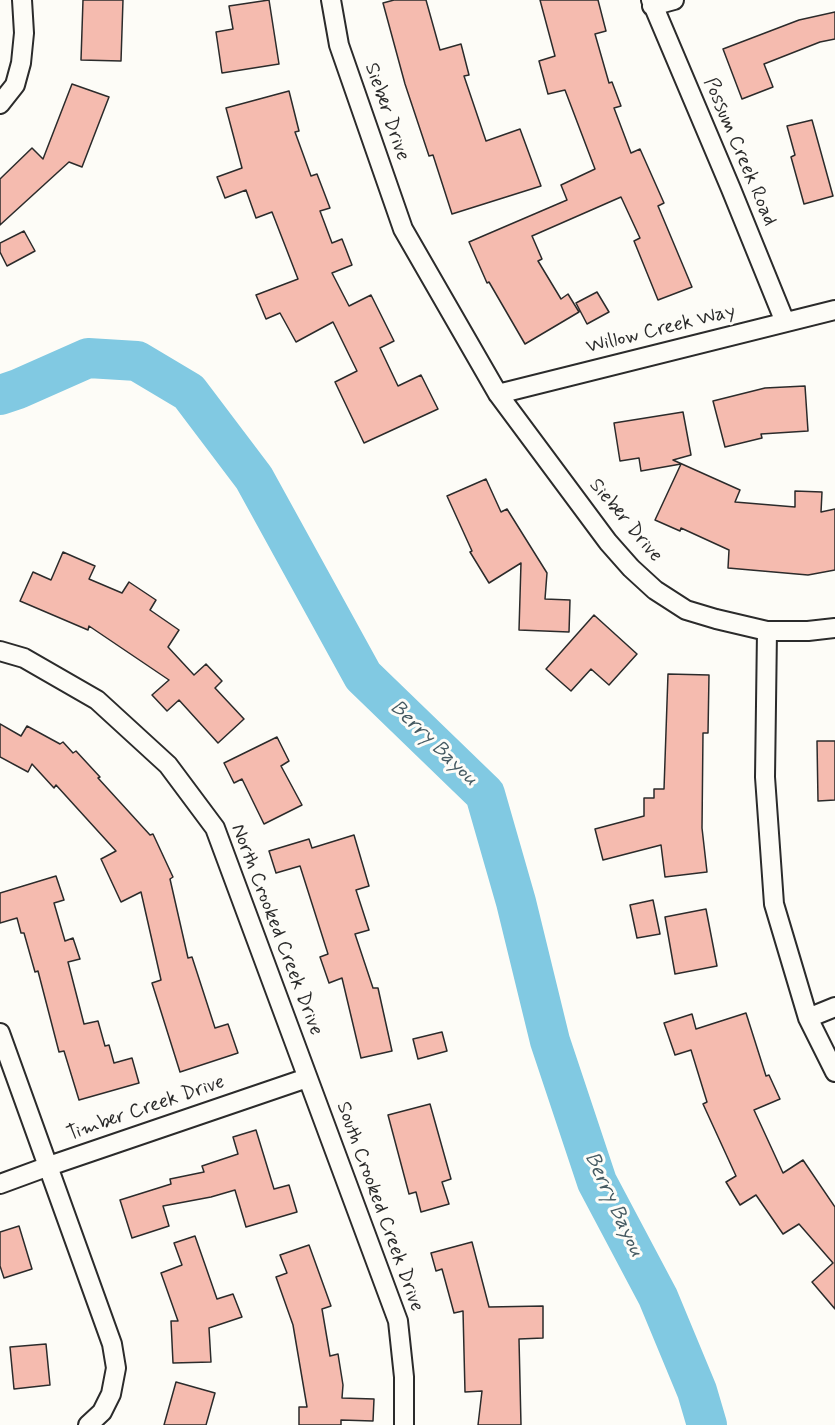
<!DOCTYPE html>
<style>
body{margin:0}
canvas{display:block;background:#fdfcf7}
</style>
<canvas width="835" height="1425"></canvas>
<script>
const c = document.querySelector('canvas').getContext('2d');
c.lineJoin = 'round';
function trace(path, color, width, dash) { c.strokeStyle = color; c.lineWidth = width; c.lineCap = dash ? 'butt' : 'round'; c.setLineDash(dash || []); c.stroke(path); }
function fillPath(path, color) { c.fillStyle = color; c.fill(path, 'evenodd'); }
function drawText(font, color, halo, rows, align = 'center') {
  c.font = font + ' Mynerve,sans-serif'; c.lineWidth = 6; c.setLineDash([]); c.textBaseline = 'middle'; c.strokeStyle = halo; c.fillStyle = color; for (const [text, x, y, turn = 0] of rows) {
    c.save(); c.translate(x, y); c.rotate((+turn || 0) * Math.PI / 180); c.textAlign = isNaN(turn) ? turn : align; if (halo) c.strokeText(text, 0, 0); c.fillText(text, 0, 0); c.restore();
  }
}
trace(new Path2D(`
 M0,395l18,-6 70,-31 49,3 52,31 65,86 109,198 122,118 31,108 34,139 47,141 61,115 39,94 10,34`), '#81c9e2', 40);
const building = new Path2D(`
 M83,0h40l-2,61 -40,-1z
 M269,0l10,64 -57,9 -6,-41 17,-3 -4,-23z
 M394,0h32l14,50 21,-6 8,31 -5,1 22,65 34,-12 21,57 -89,28 -19,-59 -4,1 -24,-72 -22,-81z
 M540,0h58l8,31 -11,3 14,49 3,-1 9,24 -7,2 17,45 9,-4 24,54 -6,3 34,81 -34,13 -24,-59 6,-3 -19,-41 -89,39 10,23 -4,2 23,38 7,-5 11,18 -54,32 -36,-62 -2,1 -18,-41 98,-42 -6,-15 34,-16 -30,-79 -17,4 -9,-33 16,-5z
 M835,12v27l-15,3 -56,22 9,23 -31,12 -19,-50 76,-29z
 M72,84l37,13 -27,70 -13,-5 -69,63v-46l32,-31 11,11z
 M289,91l10,40 -4,1 16,44 6,-2 13,34 -10,3 12,32 10,-4 10,26 -20,8 17,33 22,-11 23,46 -14,7 18,38 23,-11 17,34 -74,34 -29,-61 22,-11 -24,-49 -37,20 -16,-29 -14,6 -10,-24 42,-16 -26,-67 -16,6 -10,-28 -21,8 -8,-21 25,-9 -16,-60z
 M812,120l21,76 -29,8 -13,-47 4,-2 -8,-29z
 M24,231l11,20 -28,15 -7,-14v-9z
 M597,292l12,20 -22,12 -11,-21z
 M805,386l3,45 -47,3 1,4 -37,9 -12,-46 52,-13z
 M683,412l8,43 -18,5 67,30 -5,12 60,5v-16l27,1 -1,20 14,-3v61l-27,5 -80,-7 1,-18 -48,-22 -1,3 -25,-11 26,-56 -40,7 -2,-13 -19,3 -6,-38z
 M486,479l15,33 6,-3 40,64 -2,26 25,1 -1,32 -50,-2 2,-67 -32,20 -19,-31 2,-1 -25,-55z
 M63,552l32,14 -6,13 33,14 7,-11 27,18 -6,10 29,20 -11,17 26,28 12,-11 16,17 -7,7 29,31 -26,24 -39,-43 -12,11 -15,-16 17,-15 -80,-54 -1,4 -68,-29 13,-29 18,8z
 M594,615l43,39 -28,31 -18,-16 -20,22 -25,-22z
 M668,674l41,1 -1,58h-5l-1,95 5,44 -42,5 -4,-32 -58,15 -8,-31 49,-13v-18h10v-9h10z
 M0,724l21,12 6,-10 33,18 3,-2 10,11 3,-2 24,26 -2,1 52,57 3,-1 20,43 -3,2 18,79 4,-1 23,71 13,-4 10,29 -58,19 -28,-89 9,-3 -20,-88 -20,10 -20,-43 15,-8 -60,-66 -2,3 -22,-24 -4,8 -28,-15z
 M277,737l12,24 -8,5 21,39 -38,19 -22,-45 -8,4 -10,-20z
 M817,741h18v59l-17,1z
 M354,835l15,51 -13,4 13,40 -14,4 18,54h5l14,63 -31,7 -19,-80 -13,5 -9,-26 8,-3 -28,-88 -24,7 -7,-22 40,-12 3,9z
 M56,876l8,24 -10,3 11,38 8,-3 7,21 -12,3 16,62 14,-3 7,25 4,-1 5,18 18,-5 7,25 -60,17 -15,-49 -5,1 -21,-81 -3,1 -11,-39h-3l-4,-15 -17,5v-30z
 M653,900l7,34 -23,4 -7,-33z
 M706,909l11,57 -42,8 -10,-57z
 M746,1013l20,63 3,-1 11,24 -26,11 29,63 20,-13 32,47v102l-23,-27 21,-19 -34,-39 -16,10 -27,-39 -16,10 -14,-23 10,-6 -33,-72 4,-2 -16,-52 -16,5 -11,-32 28,-9 4,15z
 M442,1032l5,19 -29,8 -5,-20z
 M430,1104l21,75 -9,3 7,22 -28,8 -5,-20 -7,2 -21,-79z
 M256,1130l18,59 15,-4 8,27 -51,15 -11,-37 -24,7 -48,9 6,20 -37,12 -12,-38 51,-16 -1,-5 34,-7 -2,-6 36,-12 -5,-17z
 M19,1226l13,43 -28,9 -4,-12v-34z
 M195,1236l22,63 16,-5 9,23 -33,11 2,34 -38,1 -2,-42h7l-17,-48 21,-8 -8,-22z
 M472,1242l17,65 54,-1v32l-24,1 2,86h-43l4,-34 -17,1 -2,-81 -9,2 -12,-44 -6,2 -5,-18z
 M309,1245l22,61 -9,3 8,47 8,-2 5,31 -1,13 32,1 -1,22 -32,-1v5h-42v-18h8l-14,-82 -17,-48 11,-4 -7,-18z
 M46,1344l4,41 -36,4 -4,-42z
 M176,1382l39,11 -9,32h-42z`);
fillPath(building, '#f5bbaf');
trace(building, '#2b2b2b', 1.5);
const street = new Path2D(`
 M331,0l8,45 64,184 95,165 110,148 23,26 24,22 31,20 30,9 51,12h41l27,-3
 M651,0l80,189 54,133
 M652,6l22,-6
 M0,104l15,-19 6,-22 3,-30 -2,-33
 M498,394l337,-84
 M767,631l-2,146 9,127 34,114 27,54
 M0,651l24,7 73,42 71,65 47,63 183,493 6,56v48
 M808,1018l27,-11
 M0,1033l112,311 4,24 -5,26 -9,18 -14,13
 M0,1184l49,-18 258,-88`);
trace(street, '#2b2b2b', 22);
trace(street, '#fdfcf7', 18);
drawText('20px', '#2b2b2b', '#fdfcf7', [
 ["Sieber Drive",386,112,71],
 ["Possum Creek Road",739,152,67],
 ["Willow Creek Way",661,330,-14],
 ["Sieber Drive",625,521,50],
 ["North Crooked Creek Drive",276,930,69],
 ["Timber Creek Drive",146,1109,-19],
 ["South Crooked Creek Drive",379,1207,70]
]);
drawText('italic 21px', '#455a62', '#fdfcf7', [
 ["Berry Bayou",433,744,44],
 ["Berry Bayou",613,1205,65]
]);
</script>
